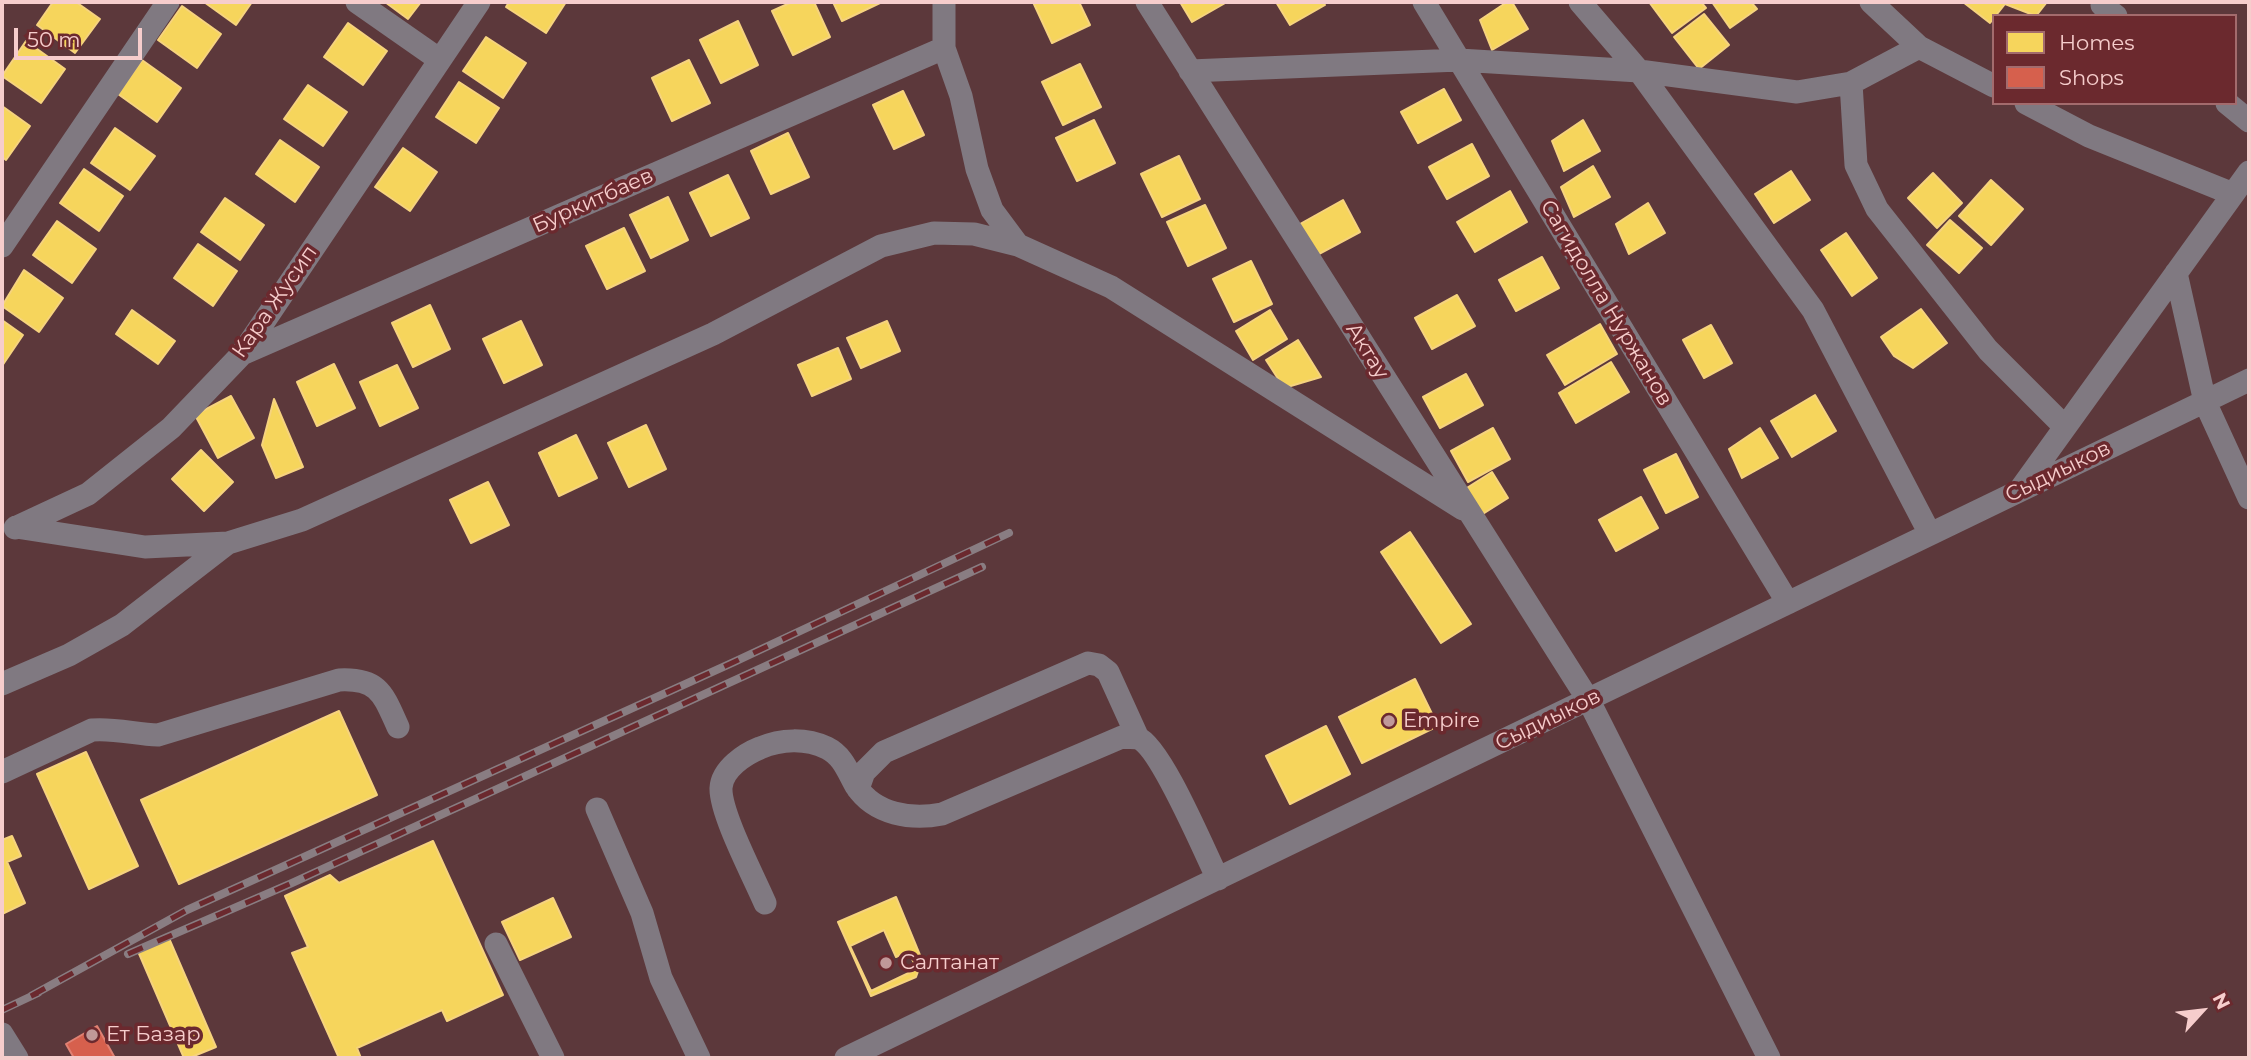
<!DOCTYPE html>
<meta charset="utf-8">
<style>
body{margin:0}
#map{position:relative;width:2251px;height:1060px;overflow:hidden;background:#5c383b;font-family:Montserrat,sans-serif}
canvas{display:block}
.frame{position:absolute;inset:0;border:4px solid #f6cdcc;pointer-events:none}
.legend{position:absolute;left:1992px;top:14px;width:245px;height:91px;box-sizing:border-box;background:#6b292e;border:2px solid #a36b6d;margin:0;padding:9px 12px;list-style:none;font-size:21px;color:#f6cdcc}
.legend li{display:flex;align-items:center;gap:14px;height:35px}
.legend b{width:35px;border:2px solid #a36b6d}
.north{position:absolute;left:2167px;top:976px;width:70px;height:70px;-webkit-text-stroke:5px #6b292e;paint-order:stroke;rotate:63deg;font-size:19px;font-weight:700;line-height:28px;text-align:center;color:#f6cdcc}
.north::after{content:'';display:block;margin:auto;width:24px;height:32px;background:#f6cdcc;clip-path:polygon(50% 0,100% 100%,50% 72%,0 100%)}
.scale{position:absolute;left:14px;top:28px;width:128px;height:32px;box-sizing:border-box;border:4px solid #f6cdcc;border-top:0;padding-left:9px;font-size:21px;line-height:24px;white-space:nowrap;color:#f6cdcc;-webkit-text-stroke:5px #6b292e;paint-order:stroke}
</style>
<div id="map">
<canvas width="2251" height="1060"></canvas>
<div class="frame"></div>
<ul class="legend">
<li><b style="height:19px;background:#f6d55c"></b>Homes</li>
<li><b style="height:19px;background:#d6604d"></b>Shops</li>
</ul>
<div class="north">N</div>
<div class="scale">50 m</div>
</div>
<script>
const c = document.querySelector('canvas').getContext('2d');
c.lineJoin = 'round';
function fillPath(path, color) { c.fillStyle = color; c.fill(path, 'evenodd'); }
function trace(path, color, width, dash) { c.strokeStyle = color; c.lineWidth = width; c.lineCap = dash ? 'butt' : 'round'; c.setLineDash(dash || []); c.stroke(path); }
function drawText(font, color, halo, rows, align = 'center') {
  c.font = font + ' Montserrat,sans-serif'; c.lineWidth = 7; c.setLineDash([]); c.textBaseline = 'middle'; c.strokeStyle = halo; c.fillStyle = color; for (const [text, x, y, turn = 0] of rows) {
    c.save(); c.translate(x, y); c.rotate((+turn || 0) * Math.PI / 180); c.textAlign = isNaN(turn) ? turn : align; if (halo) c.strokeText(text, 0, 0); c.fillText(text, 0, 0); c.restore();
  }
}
const homes = new Path2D(`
 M53,2h23l24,17 -25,34 -38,-28z
 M204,2h48l-16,23z
 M385,2h36l-13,17z
 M509,2h57l-20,31 -40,-26z
 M792,2h22l16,35 -37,18 -21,-44z
 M833,2h46l1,1 -38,18z
 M1033,2h46l11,23 -38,18z
 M1180,2h47l-35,20z
 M1276,2h47l2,3 -35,20z
 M1507,2h5l16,27 -36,21 -12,-30z
 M1649,2h52l5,6 -34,25z
 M1712,2h39l6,7 -27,19z
 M1963,2h84l-11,14 -31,-12 -15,19z
 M182,6l39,28 -24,34 -39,-28z
 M1704,14l25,31 -30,24 -25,-32z
 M738,21l20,44 -37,18 -21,-43z
 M348,23l39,28 -24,34 -39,-28z
 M486,37l40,26 -23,35 -40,-27z
 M26,41l39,28 -24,34 -39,-27z
 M142,60l39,28 -24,34 -39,-28z
 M689,60l21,43 -38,18 -20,-43z
 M1080,64l21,43 -38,18 -21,-43z
 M459,82l40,26 -23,35 -40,-26z
 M308,85l39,27 -24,34 -39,-27z
 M1444,89l17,31 -43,23 -17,-31z
 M903,91l21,44 -30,14 -21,-44z
 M2,106l28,20 -24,34 -4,-3z
 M1094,120l21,43 -38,18 -21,-43z
 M1583,120l17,31 -36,20 -12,-30z
 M115,128l40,28 -25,34 -39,-27z
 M788,133l21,44 -38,17 -20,-43z
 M280,140l39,27 -24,35 -39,-28z
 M1472,144l17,32 -42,23 -18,-32z
 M403,148l34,24 -27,39 -35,-24z
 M1179,156l21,43 -38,18 -21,-43z
 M1593,166l17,31 -36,20 -13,-30z
 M84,169l39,27 -24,35 -39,-28z
 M1791,171l19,29 -36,23 -19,-29z
 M1933,173l29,30 -25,25 -29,-30z
 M728,175l21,43 -38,18 -21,-43z
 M1991,180l32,29 -32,36 -32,-29z
 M1510,191l17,31 -52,30 -18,-30z
 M668,197l20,43 -37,18 -21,-43z
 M225,198l39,27 -24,35 -39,-28z
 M1343,200l17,32 -43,23 -17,-31z
 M1648,203l17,30 -36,21 -13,-30z
 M1205,205l21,43 -38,18 -21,-44z
 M1950,220l32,28 -23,25 -32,-28z
 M57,221l39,28 -24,34 -39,-28z
 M624,228l21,43 -38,18 -21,-43z
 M1846,233l31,45 -25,18 -31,-46z
 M198,244l39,27 -24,35 -39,-28z
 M1542,257l17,31 -43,23 -17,-31z
 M1251,261l21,43 -38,18 -21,-43z
 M24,270l39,28 -24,34 -37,-26z
 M1457,295l18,31 -43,23 -17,-31z
 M430,305l20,44 -37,18 -21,-44z
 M1921,309l26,34 -34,25 -19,-12 -13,-19z
 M132,310l43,31 -17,23 -42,-30z
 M1270,310l17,29 -34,21 -17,-29z
 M2,320l21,15 -21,31z
 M521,321l21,44 -38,18 -21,-44z
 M887,321l13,30 -39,17 -14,-30z
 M1600,324l17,30 -52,31 -18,-30z
 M1711,325l21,38 -28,15 -21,-38z
 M1298,340l23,37 -37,11 -18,-28z
 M838,348l13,31 -39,17 -14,-31z
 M1611,362l18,30 -53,31 -17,-30z
 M334,364l21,44 -38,18 -20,-44z
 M397,365l21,43 -38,18 -20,-44z
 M1466,374l17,31 -43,23 -17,-31z
 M1815,395l21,36 -44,26 -21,-36z
 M231,396l23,42 -36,20 -23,-43z
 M274,399l29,68 -27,11 -14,-33z
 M646,425l20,44 -37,18 -21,-44z
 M1493,428l17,31 -42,23 -17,-31z
 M1760,428l18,30 -36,20 -13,-29z
 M576,435l21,43 -38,18 -20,-43z
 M201,450l32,32 -29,29 -32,-32z
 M1676,454l22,43 -32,16 -22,-43z
 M1492,472l16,26 -30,19 -16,-26z
 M488,482l21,43 -38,18 -21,-43z
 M1641,497l17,31 -42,23 -17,-31z
 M1410,532l61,92 -30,19 -60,-91z
 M1415,679l23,47 -76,37 -23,-46z
 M339,711l38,84 -198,89 -38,-84z
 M1326,726l24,48 -60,30 -24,-48z
 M86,752l52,114 -49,23 -52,-115z
 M12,836l9,20 -14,6 18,41 -23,11v-74z
 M433,841l70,154 -56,26 -5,-11 -85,38 4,10h-22l-47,-105 16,-6 -23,-51 45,-21 9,8z
 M896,897l26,63 -6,17 -45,19 -33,-74z
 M553,898l18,39 -51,23 -18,-38z
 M884,930l12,27 12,-6 9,18 -46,22 -21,-45z
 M168,936l48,111 -27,11h-5l-47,-109z`);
fillPath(homes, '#f6d55c');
trace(homes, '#f6d37e', 2);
const shops = new Path2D(`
 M97,1026l18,32h-41l-8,-14z`);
fillPath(shops, '#d6604d');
trace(shops, '#e08173', 2);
trace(new Path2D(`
 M357,2l83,58
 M944,2v46l17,48 16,73 15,41 26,35 93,42 352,222
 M1147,2l442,699 180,357
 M1424,2l364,601
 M1580,2l59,69 174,239 117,224
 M1871,2l48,45 75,39
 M2102,5l14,11
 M1190,71l269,-11 180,11 158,21 54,-9 68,-36
 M1851,83l5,82 21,44 111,141 77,77
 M2026,103l63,33 144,58
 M2227,103l22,18
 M2,246l166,-244
 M2176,273l29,129 44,96
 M242,354l702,-306
 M2022,487l227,-315
 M16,527l129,20 83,-4 74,-23 411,-186 168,-88 53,-13 40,1 44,11
 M15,528l73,-34 83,-66 71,-74 237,-352
 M2,684l67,-29 53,-30 106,-82
 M2,772l90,-42c22,-2 43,4 66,5l181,-55c40,-2 44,14 59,47
 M858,789l6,-17 20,-20 204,-89 11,2 9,7 30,66
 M597,809l45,104 19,65 38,80
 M765,903c-11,-26 -45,-90 -44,-115 1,-19 24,-34 39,-40 21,-9 46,-10 67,0 16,8 21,24 29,38 19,29 56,34 86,28l180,-77c4,1 12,0 16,1 23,9 67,115 80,141
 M496,944l57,114
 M2,1034l15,24
 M846,1058l1403,-678`), '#807981', 23);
const rail = new Path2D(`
 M128,954l164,-71 690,-316
 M31,996l156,-86 547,-248 275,-129
 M2,1010l36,-17`);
trace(rail, '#897d82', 8);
trace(rail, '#6b292e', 5, [16]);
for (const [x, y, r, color] of [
 [1389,721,7,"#c09999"],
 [886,963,7,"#c09999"],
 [92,1035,7,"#c09999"]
]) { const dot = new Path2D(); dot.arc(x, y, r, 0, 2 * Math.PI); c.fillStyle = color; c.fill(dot); trace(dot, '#6b292e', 2.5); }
drawText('21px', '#f6cdcc', '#6b292e', [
 ["Буркитбаев",593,201,-24],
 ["Кара Жусип",275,302,-55],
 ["Сагидолла Нуржанов",1606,303,59],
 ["Актау",1367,351,58],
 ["Сыдиыков",2058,472,-26],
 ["Сыдиыков",1548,720,-26]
]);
drawText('21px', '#f6cdcc', '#6b292e', [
 ["Empire",1403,721],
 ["Салтанат",900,963],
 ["Ет Базар",106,1035]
], 'left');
</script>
